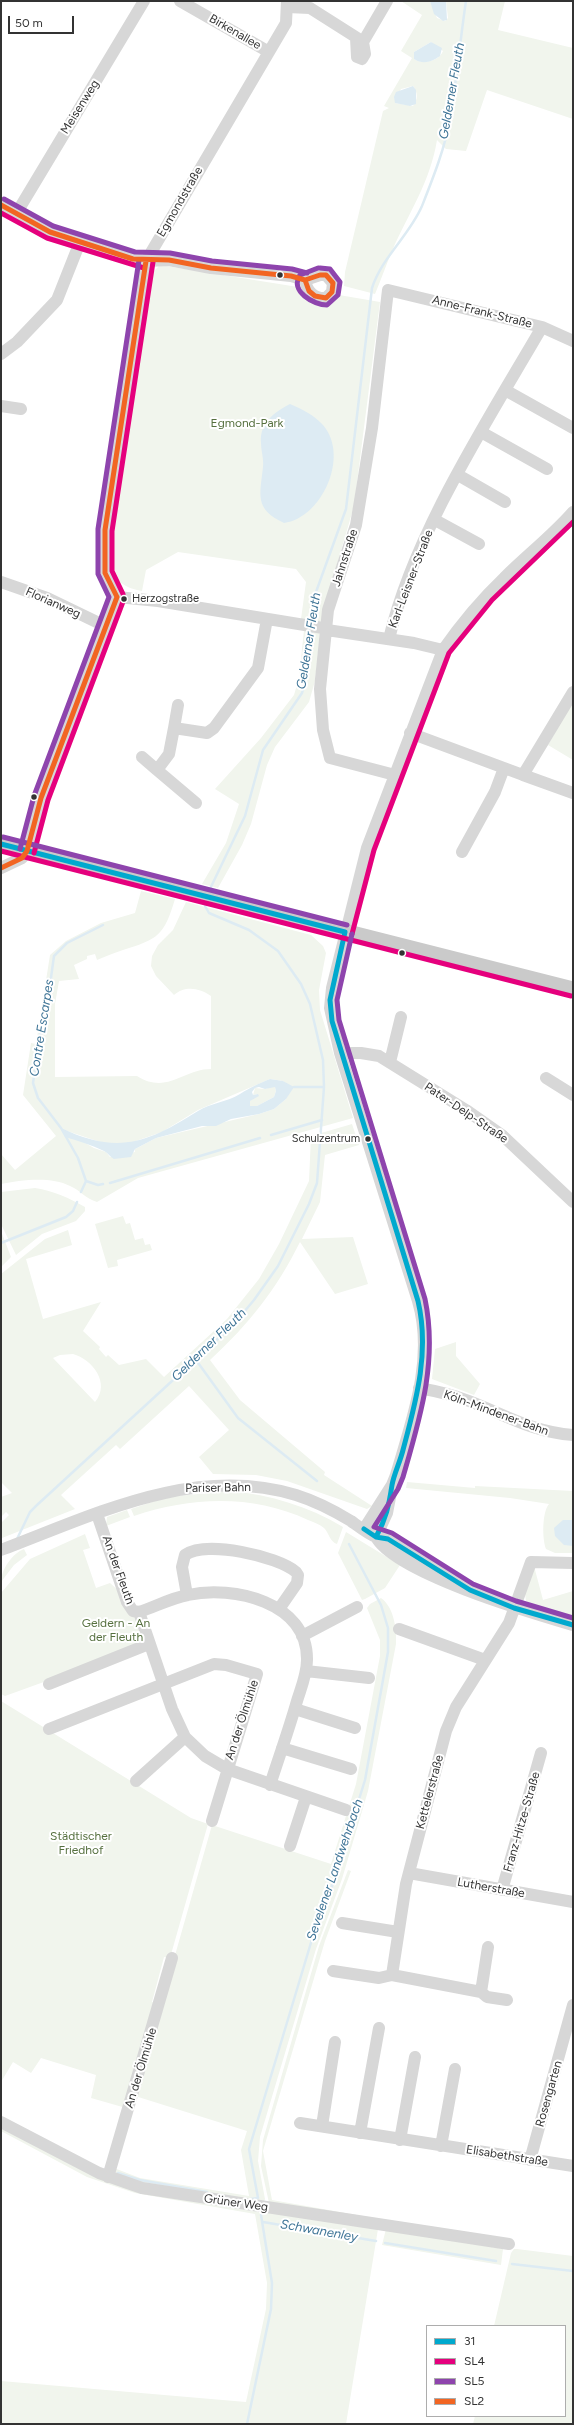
<!DOCTYPE html>
<meta charset="utf-8">
<style>
body{margin:0}
#map{position:relative;width:574px;height:2425px;overflow:hidden;background:#fff;font-family:Figtree,sans-serif}
canvas{display:block}
.frame{position:absolute;inset:0;border:2px solid #333;pointer-events:none}
.legend{position:absolute;left:426px;top:2325px;width:140px;height:92px;box-sizing:border-box;background:#fff;border:1px solid #adadad;margin:0;padding:5px 7px;list-style:none;font-size:12px;color:#333}
.legend li{display:flex;align-items:center;gap:8px;height:20px}
.legend b{width:20px;border:1px solid #adadad}
.scale{position:absolute;left:8px;top:16px;width:66px;height:18px;box-sizing:border-box;border:2px solid #333;border-top:0;padding-left:5px;font-size:12px;line-height:14px;white-space:nowrap;color:#333;-webkit-text-stroke:3px #fff;paint-order:stroke}
</style>
<div id="map">
<canvas width="574" height="2425"></canvas>
<div class="frame"></div>
<ul class="legend">
<li><b style="height:5px;background:#00a9ce"></b>31</li>
<li><b style="height:5px;background:#e5007d"></b>SL4</li>
<li><b style="height:5px;background:#8e44ad"></b>SL5</li>
<li><b style="height:5px;background:#f26522"></b>SL2</li>
</ul>
<div class="scale">50 m</div>
</div>
<script>
const c = document.querySelector('canvas').getContext('2d');
c.lineJoin = 'round';
function fillPath(path, color) { c.fillStyle = color; c.fill(path, 'evenodd'); }
function trace(path, color, width, dash) { c.strokeStyle = color; c.lineWidth = width; c.lineCap = dash ? 'butt' : 'round'; c.setLineDash(dash || []); c.stroke(path); }
function drawText(font, color, halo, rows, align = 'center') {
  c.font = font + ' Figtree,sans-serif'; c.lineWidth = 4; c.setLineDash([]); c.textBaseline = 'middle'; c.strokeStyle = halo; c.fillStyle = color; for (const [text, x, y, turn = 0] of rows) {
    c.save(); c.translate(x, y); c.rotate((+turn || 0) * Math.PI / 180); c.textAlign = isNaN(turn) ? turn : align; if (halo) c.strokeText(text, 0, 0); c.fillText(text, 0, 0); c.restore();
  }
}
fillPath(new Path2D(`
 M401,1h29l7,17 8,3 3,-3 -2,-17h59l-7,29 75,18v71l-86,-29 -21,61 -20,-2 -9,-9c-7,43 -28,72 -45,111 -6,14 -11,29 -17,43l-31,-8 1,-14 38,-161 6,-3 -5,-2 28,-48 -11,-7 21,-36zM431,42l12,9c-4,10 -20,14 -29,8v-7zM413,86c5,7 5,13 0,20l-18,-3 6,-14z
 M160,265l138,22c12,13 27,27 41,8l41,7 -26,204 -30,103 -1,13 -22,-3 5,-37 -10,-13 -118,-17 -32,18 -4,21c-22,-4 -30,-13 -32,-35l38,-279z
 M304,630l16,2 -5,49 -6,21 -34,45 -8,18 -16,59 -9,21 -24,43 -16,-4 24,-41 13,-39 -24,-15 46,-51 33,-43 5,-17z
 M573,701v59l-25,-15z
 M141,891l34,8c-11,37 -17,40 -52,51 -10,3 -18,7 -26,10l-2,-6 -8,2v3l-13,6 5,14 -20,2 -4,23v73l82,-1c30,19 46,-7 74,-7v-73c-11,-8 -26,-11 -37,-1l-18,-19 -5,-10 1,-10 6,-11 15,-15 13,-28 125,33 12,11 3,7 -7,37 1,20 33,108 -215,60 -41,24c-11,-3 -17,-12 -27,-16 -19,-10 -49,-6 -69,-2v-30l14,16 41,-34 -33,-41 8,-52 5,1 14,-89 16,-14 35,-18 34,-10zM270,1079l13,2 5,4 -2,14 -12,10 -15,5 -103,24 -21,11v3l-25,5 -4,-5 -12,-4 -33,-19 42,14h27l32,-11 36,-22z
 M275,1086l1,5 -2,6 -17,9h-7v-5l8,-7 -5,1 2,-7 10,1z
 M352,1124l7,21 -34,10 -5,47 -18,37 51,-2 15,47 -33,10 -35,-52c-24,48 -51,82 -90,118l30,40 85,72 -1,3 48,31 -5,3 -80,-28 -31,-6 -43,-1 -14,-17 30,-27 -40,-44 -69,63 -4,-4 -55,50 14,14 -73,29 -1,-15 8,-8 -3,-3 -5,5v-20l11,-4 -11,-11v-208l44,-35 23,-9 4,15 -46,14 17,60 58,-17 -18,29 17,16 -1,2 7,8 2,-2 11,10 27,-6 18,18 63,-58 32,-40 20,-35 30,-63 2,-45zM73,1354c19,5 38,29 22,48l-42,-44 7,-3z
 M35,1188c19,3 34,10 50,19v4l-9,10 -34,13 -26,21 -15,-31v-32z
 M123,1216l3,8 4,-1 5,17 8,-2 2,7 5,-1 2,6 -35,10 1,6 -10,2 -13,-44z
 M1,1231l10,26 -10,10z
 M456,1342v14l24,28 -6,11 -42,-16 3,-30z
 M407,1482l68,6v-2l98,5v62h-18l-9,-4c-4,-10 -4,-37 3,-45l-39,-6 -104,-10z
 M230,1491c41,4 78,15 113,36l-6,17c-7,-2 -8,-11 -13,-16 -5,-4 -11,-6 -16,-8 -56,-26 -117,-23 -174,-4l-3,-7 36,-12z
 M127,1510l3,7 -24,9 1,-9z
 M346,1532l54,33 -15,23 -20,11 -3,1 -24,-47z
 M85,1534l5,14 -7,2 13,38 14,-5 9,8 4,-1 26,54 -144,52 -4,-2v-101l29,-34z
 M24,1549l3,6 -13,10 -13,17c0,-13 12,-29 23,-33z
 M534,1566l9,34 30,-9v27l-37,-12 -10,-5 -1,-7z
 M381,1598c13,9 16,32 15,46l-28,147 -26,88 -26,70 -56,188 -2,24 7,38 -1,3 -129,-19 -22,-12 1,-3 26,10 109,18 -8,-46 6,-19 -112,-35 77,-271 119,39 25,-80 24,-128v-16l-13,-32 3,-4z
 M1,1701l190,117 17,6 -38,134 -6,-1 -12,45 4,1 -30,105 -35,-10 5,-23 -55,-17 -10,15 -18,-11 -12,20z
 M348,1870l3,1 -26,70 -62,210 9,49 102,18 -105,-15 -8,-37 2,-26 56,-194z
 M1,2126l90,47 287,56 -32,195h-345v-43l245,21 20,-93 1,-26 -12,-69 -120,-21 -48,-16 -86,-46z
 M386,2229l117,20 -2,16 -119,-20z
 M517,2249l56,7v168h-100l2,-8h90v-90h-71l17,-73 3,-4z`), '#f1f5ed');
fillPath(new Path2D(`
 M430,1h16l1,19 -4,1 -9,-7z
 M431,42l11,6 -2,8c-8,6 -17,9 -26,3v-7z
 M413,86l3,4v14l-6,2 -15,-3 -1,-6 2,-5z
 M290,404c12,5 24,11 33,21 27,31 -1,93 -39,98 -30,-14 -24,-28 -21,-56 1,-8 -2,-16 -2,-24 -2,-19 13,-31 29,-39z
 M270,1079l13,2 11,6 -8,12 -12,10 -15,5 -28,5 -15,7h-14l-46,12 -21,11 -4,8 -17,2c-4,-2 -6,-6 -10,-8 -13,-6 -25,-10 -39,-14l-4,-9c57,27 86,15 137,-17 13,-8 29,-9 42,-17 11,-7 18,-10 30,-15zM259,1087l6,2 10,-2 1,4 -2,6 -17,9h-7v-5l9,-5 -1,-2 -5,1 -1,-3 3,-4z
 M563,1520h10v26l-9,-1 -9,-9 -1,-8z`), '#ddebf3');
trace(new Path2D(`
 M313,623l3,-31 30,-83 26,-221c10,-31 37,-52 50,-82 11,-28 23,-58 28,-87 7,-39 10,-79 16,-118
 M209,891l36,-75 18,-66 39,-57 4,-14 6,-49
 M294,1087h30
 M271,1135l51,-15
 M86,1181l12,4 5,-1
 M110,1183l150,-45
 M81,1192l5,-11 -8,-23 -17,-30 -23,-30 -5,-15 7,-48 5,-14 9,-65 13,-13 36,-18
 M1,1243l65,-26 7,-6 4,-9
 M196,1360l42,58 79,63
 M17,1539l13,-27 7,-7 196,-180 21,-25 24,-34 31,-62 8,-21 7,-96 -1,-27 -13,-56 -9,-20 -23,-33 -29,-21 -40,-17 -4,-7 1,-4
 M118,2173l22,7 67,12
 M251,2199l7,-1 -9,-49 64,-213 20,-53 32,-103 23,-128v-24l-7,-23 -32,-61
 M263,2222l113,19
 M385,2243l111,18
 M512,2264l61,7
 M247,2424l24,-115 1,-26 -11,-68`), '#ddebf3', 2.5);
trace(new Path2D(`
 M180,1l89,51
 M287,7l23,1 52,33
 M356,38l1,19 5,2 3,-5 -2,-12 24,-41
 M1,205l49,27 83,27 13,2 23,-1 42,8 80,8 14,4
 M16,214l128,-213
 M320,275h6l7,8 -1,9 -6,6c-12,1 -19,-7 -21,-18z
 M1,354l16,-12 40,-42 23,-58
 M505,390l68,38
 M1,406l20,3
 M481,432l66,37
 M458,475l47,27
 M435,520l44,24
 M1,582l46,16 58,28
 M117,597l-12,-24v-43l41,-269 140,-238 1,-22
 M117,597l41,4 165,27 4,2 87,13 29,7
 M389,639c25,-106 99,-219 153,-312
 M174,728l4,-23
 M410,733l113,42 50,-83
 M142,757l15,13
 M395,775l-65,-17 -7,-28 -3,-41 8,-79 28,-85 16,-97 16,-138 154,37 31,14
 M523,775l50,18
 M196,803l-39,-33 12,-16 5,-26 33,5 7,-5 44,-60 9,-49
 M462,852l33,-60 9,-24
 M1,868l21,-10 5,-7 14,-53 76,-201
 M340,1053h21l18,3 87,54 37,26 70,66
 M390,1062l11,-45
 M546,1078l27,17
 M419,1388c17,3 34,7 50,13 37,14 63,31 104,34
 M97,1514l30,88 6,9 6,1
 M364,1529l28,-44 4,-10c16,-55 39,-116 22,-174l-78,-248 -10,-45 2,-20 35,-140 76,-198c18,-26 38,-50 61,-72 23,-23 48,-42 69,-66
 M376,1537c19,36 156,76 197,88
 M376,1537l11,-24 5,-26
 M1,1550c93,-35 193,-86 295,-55 19,6 37,15 55,26 7,5 17,13 25,16 4,1 8,1 12,2l82,51
 M187,1595l-5,-28 3,-12c21,-15 92,1 111,17l2,3 -1,8 -18,26
 M139,1612c16,-5 32,-14 49,-17 45,-10 120,7 119,65 0,14 -6,28 -10,41 -8,28 -18,56 -27,84
 M139,1612l33,97 13,28 20,19 22,13 119,41
 M399,1629l86,31
 M302,1636l55,-29
 M306,1671l63,7
 M49,1684l100,-40
 M295,1709l60,19
 M49,1729l165,-65 12,1 31,9 -45,147
 M282,1748l69,21
 M136,1781l49,-44
 M290,1846l16,-49
 M409,1873l164,29
 M502,1890l39,-137
 M342,1923l56,9
 M333,1971l46,7 13,-3
 M481,1992l7,-45
 M507,2000l-20,-3 -6,-5 -89,-17 14,-91 40,-153 10,-24 53,-84 22,-61 42,1
 M1,2122l98,51 43,15 367,56
 M300,2123l273,43
 M322,2126l13,-84
 M360,2133l19,-105
 M400,2140l15,-83
 M441,2146l14,-77
 M530,2160l43,-155
 M108,2177l64,-219`), '#d7d7d7', 12);
trace(new Path2D(`
 M1,844l572,145`), '#cacaca', 15);
trace(new Path2D(`
 M1,844l344,88
 M345,932l-15,68 2,21 86,280c12,51 -2,100 -15,149 -3,12 -9,24 -11,35 -3,20 -6,34 -16,52
 M364,1529l12,8 12,2 82,51 44,18 59,17`), '#00a9ce', 5);
trace(new Path2D(`
 M1,213l46,25 97,30
 M123,594l-11,-23v-40l41,-269
 M1,851l570,145
 M34,853l14,-53 76,-201
 M352,934l22,-84 75,-197 43,-53 81,-78`), '#e5007d', 5);
trace(new Path2D(`
 M4,199l49,27 82,26 35,1 42,8 80,8 15,4
 M318,268l-18,7c-11,16 14,30 27,30l11,-10 2,-13 -10,-13 -10,-1
 M3,837l344,88
 M20,849l14,-53 75,-199 -11,-23v-45l41,-269
 M352,934l-15,66 2,20 86,279c13,62 -5,119 -22,178l-5,12 -24,38 18,6 81,51 43,17 57,17`), '#8e44ad', 5);
trace(new Path2D(`
 M1,205l49,27 83,27 36,1 42,8 80,8 14,4
 M320,275h6l7,8 -1,9 -6,6 -11,-2 -6,-5 -4,-11z
 M117,597l-12,-24v-43l41,-269
 M1,868l21,-10 5,-7 14,-53 76,-201`), '#f26522', 5);
for (const [x, y, r, color] of [
 [280,275,3.5,"#333"],
 [124,599,3.5,"#333"],
 [34,797,3.5,"#333"],
 [402,953,3.5,"#333"],
 [368,1139,3.5,"#333"]
]) { const dot = new Path2D(); dot.arc(x, y, r, 0, 2 * Math.PI); c.fillStyle = color; c.fill(dot); trace(dot, '#fff', 1.5); }
drawText('11px', '#333', '#fff', [
 ["Herzogstraße",132,599],
 ["Schulzentrum",360,1139,"right"]
], 'left');
drawText('12px', '#333', '#fff', [
 ["Birkenallee",235,32,30],
 ["Meisenweg",80,107,-58],
 ["Egmondstraße",180,202,-60],
 ["Anne-Frank-Straße",482,312,14],
 ["Jahnstraße",345,558,-72],
 ["Karl-Leisner-Straße",411,579,-69],
 ["Florianweg",53,603,24],
 ["Pater-Delp-Straße",466,1113,34],
 ["Köln-Mindener-Bahn",496,1413,20],
 ["Pariser Bahn",218,1488,-1],
 ["An der Fleuth",118,1570,70],
 ["An der Ölmühle",242,1720,-72],
 ["Kettelerstraße",430,1792,-75],
 ["Franz-Hitze-Straße",522,1822,-74],
 ["Lutherstraße",491,1888,10],
 ["An der Ölmühle",141,2068,-73],
 ["Rosengarten",549,2094,-74],
 ["Elisabethstraße",507,2156,9],
 ["Grüner Weg",236,2203,8]
]);
drawText('12px', '#56703f', '#fff', [
 ["Egmond-Park",247,423],
 ["Geldern - An",116,1623],
 ["der Fleuth",116,1637],
 ["Städtischer",81,1836],
 ["Friedhof",81,1850]
]);
drawText('italic 13px', '#3f7597', '#fff', [
 ["Gelderner Fleuth",452,91,-80],
 ["Gelderner Fleuth",309,641,-81],
 ["Contre Escarpes",42,1028,-81],
 ["Gelderner Fleuth",209,1345,-44],
 ["Sevelener Landwehrbach",335,1870,-71],
 ["Schwanenley",319,2231,10]
]);
</script>
